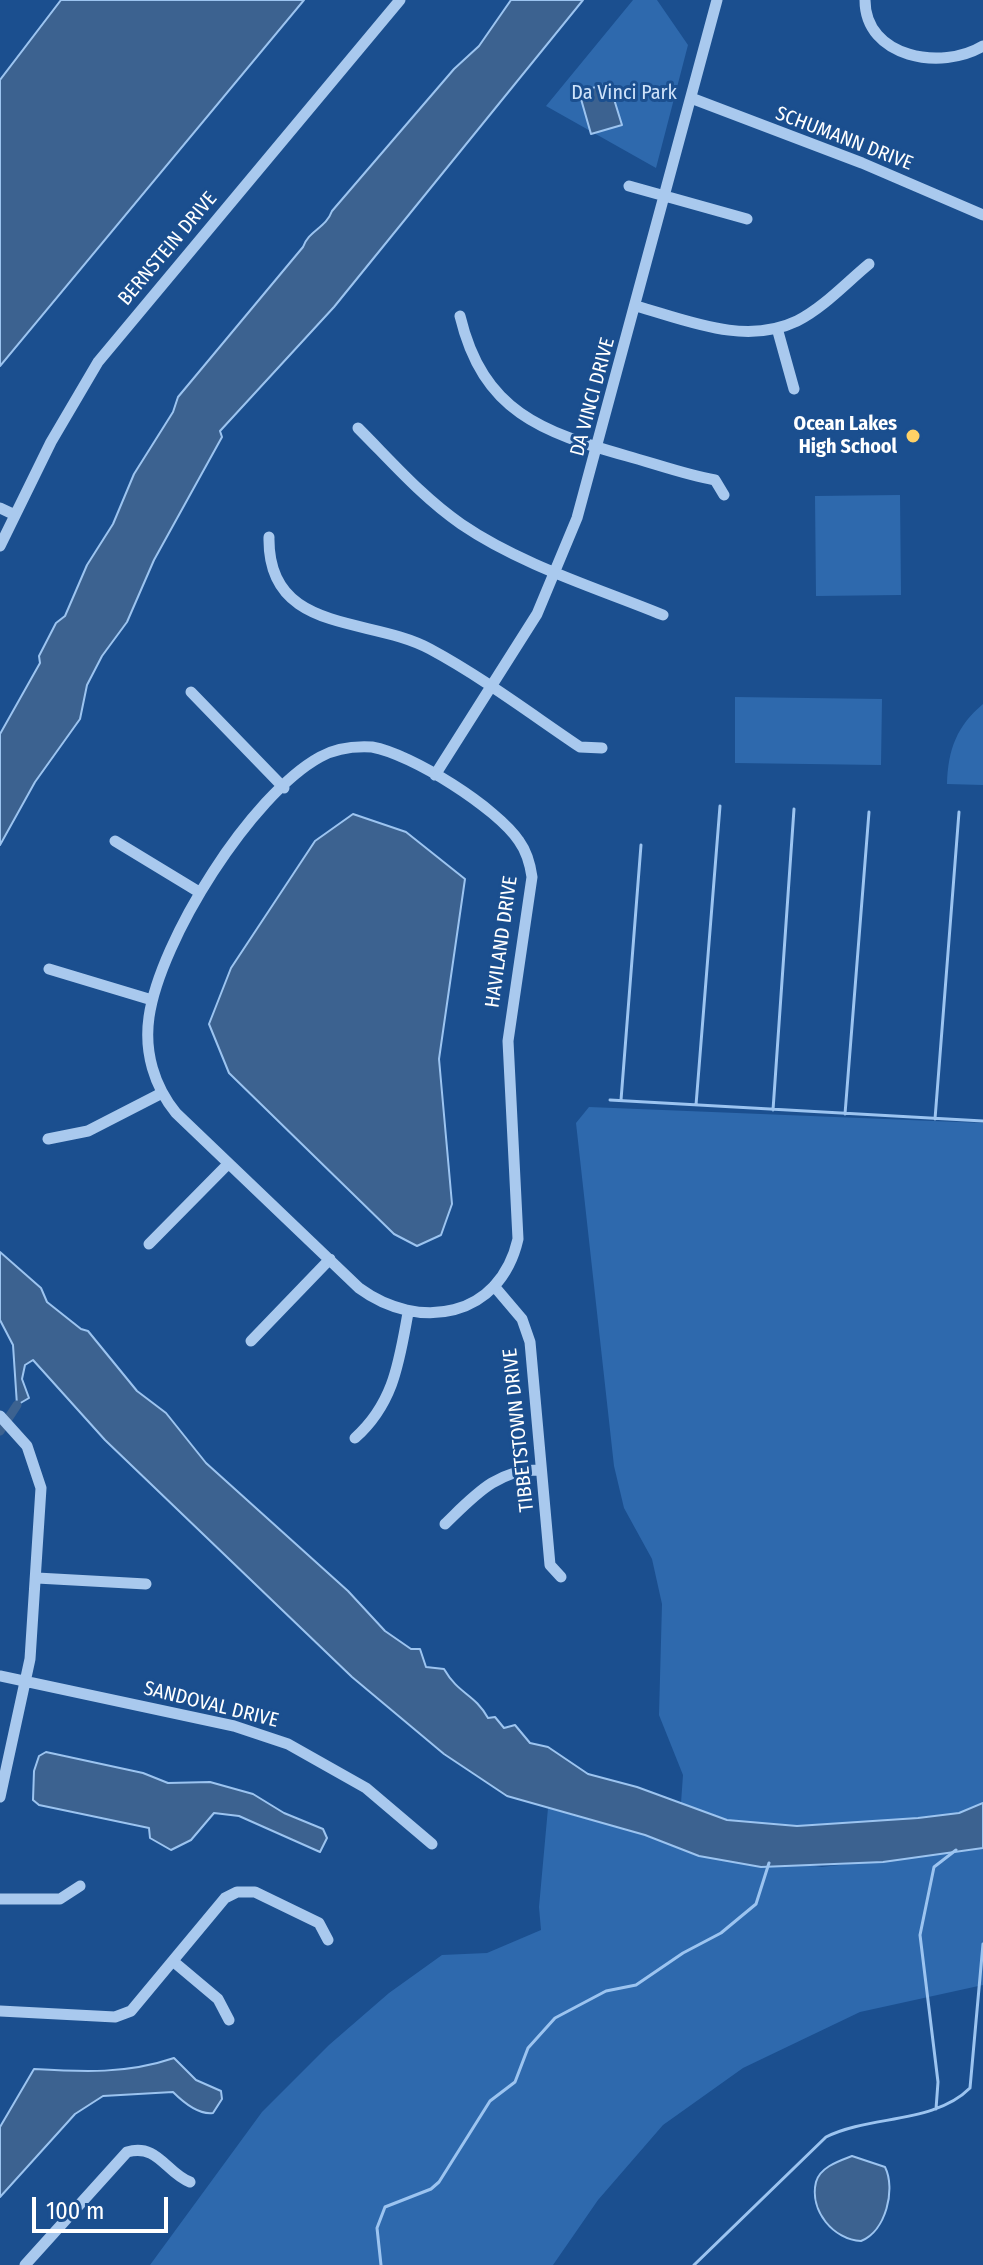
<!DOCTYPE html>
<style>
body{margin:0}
#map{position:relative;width:983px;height:2265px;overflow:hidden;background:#1b4f8f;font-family:"Fira Sans Condensed",sans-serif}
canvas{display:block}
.scale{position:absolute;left:32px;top:2197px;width:136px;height:36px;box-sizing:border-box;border:4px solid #fff;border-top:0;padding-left:10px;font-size:24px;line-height:28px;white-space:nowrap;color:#fff;-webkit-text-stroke:6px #1b4f8f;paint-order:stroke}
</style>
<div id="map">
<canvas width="983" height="2265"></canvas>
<div class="scale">100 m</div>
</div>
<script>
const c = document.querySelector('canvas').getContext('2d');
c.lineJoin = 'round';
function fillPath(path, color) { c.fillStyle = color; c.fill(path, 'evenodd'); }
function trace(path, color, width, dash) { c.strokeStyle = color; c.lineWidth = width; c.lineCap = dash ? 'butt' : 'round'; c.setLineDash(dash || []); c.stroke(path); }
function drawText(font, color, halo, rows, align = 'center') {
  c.font = font + ' "Fira Sans Condensed",sans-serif'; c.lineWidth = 6; c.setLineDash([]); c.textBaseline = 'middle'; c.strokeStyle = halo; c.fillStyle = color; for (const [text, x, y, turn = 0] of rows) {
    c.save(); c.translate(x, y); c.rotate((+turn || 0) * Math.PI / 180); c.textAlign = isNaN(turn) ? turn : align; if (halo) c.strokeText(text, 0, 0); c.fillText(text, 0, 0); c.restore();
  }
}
fillPath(new Path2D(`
 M633,0h24l31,45 -32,123 -110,-62z
 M900,495l1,100 -85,1 -1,-100z
 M735,697l147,2 -1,66 -146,-2z
 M983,704v81l-36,-1c1,-35 10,-58 36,-80z
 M589,1107l394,16v680l-24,10 -41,5 -121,8 -70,-6 -46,-17 2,-28 -24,-60 3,-111 -10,-45 -28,-51 -10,-42 -38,-343z
 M548,1808l97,27 54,21 62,11 41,-3 20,3 161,-19v137l-123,27 -117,56 -80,57 -65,75 -45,65h-403l112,-153 67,-67 60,-52 53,-38 45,-2 54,-23 -2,-23z`), '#2e69ad');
const water = new Path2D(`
 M61,0h243l-304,366v-286z
 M511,0h72l-249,307 -114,124 2,6 -68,123 -27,62 -25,34 -15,29 -7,34 -45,63 -35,63v-111l40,-71 -1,-7 17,-33 9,-7 22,-51 26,-41 21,-50 39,-62 5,-15 125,-150c5,-16 23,-19 29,-36l122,-142 25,-23z
 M609,83l13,42 -31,9 -12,-42z
 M353,814l53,18 59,47 -26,180 13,145 -11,31 -24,11 -23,-12 -165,-161 -20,-49 22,-56 84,-127z
 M0,1252l41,36 6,14 34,27 7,2 49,60 29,22 40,50 142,128 37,40 26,18h9l6,18 18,2c15,26 30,24 44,49l7,-1 9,11 11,-3 15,18 18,4 40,27 49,13 90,33 70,6 121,-8 41,-5 24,-10v45l-100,14 -122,5 -62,-11 -54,-21 -138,-39 -63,-42 -92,-77 -247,-237 -72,-80 -8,5 -3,14 7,19 -12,7 -4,-60 -13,-25z
 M46,1752l97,21 25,10 42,-1 43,12 31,19 39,16 4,9 -7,14 -81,-36 -25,-3 -23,27 -20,10 -21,-12 -1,-10 -110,-23 -6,-5 1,-29 5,-15z
 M174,2058l22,22 25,11 1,8 -9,14c-15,2 -30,-11 -40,-21l-70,4 -28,18 -75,83v-70l34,-58c49,3 93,5 140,-11z
 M852,2156l33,11c11,22 1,64 -24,74 -27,-1 -52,-30 -45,-59 4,-15 23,-21 36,-26z`);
fillPath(water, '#3c6290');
trace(water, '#9cc4f0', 2);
trace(new Path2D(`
 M610,1100l373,21
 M621,1100l20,-255
 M696,1105l24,-299
 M773,1110l21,-301
 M845,1114l24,-302
 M935,1119l24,-307
 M936,2109l2,-27 -18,-147 14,-68 22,-17
 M381,2265l-4,-37 8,-21 46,-18 8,-7 51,-81 25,-19 13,-34 27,-30 51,-27 30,-6 47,-32 38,-20 35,-29 13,-41
 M694,2265l132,-128c44,-22 108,-13 144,-49l13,-144`), '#9cc4f0', 3);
trace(new Path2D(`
 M0,1431l17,-26`), '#3c6290', 9);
trace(new Path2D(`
 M865,0c0,58 77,71 118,46
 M691,98l171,65 121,52
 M629,186l118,33
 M636,306c50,14 109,40 161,15 26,-13 49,-38 72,-57
 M460,316c23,96 82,116 167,140 29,8 59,19 88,24l9,15
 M777,328l17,61
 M358,428c33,33 64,69 103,96 60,41 136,64 202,91
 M0,508l15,7
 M269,537c-2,98 101,79 161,112 52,28 101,65 150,98l22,1
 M0,546l51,-104 47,-80 302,-362
 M191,692l93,96
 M372,747c40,7 125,61 147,94 8,11 11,22 13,36l-24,164 10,198c-18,79 -99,93 -159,49l-183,-175c-22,-27 -32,-61 -27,-96 11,-77 102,-222 171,-260 16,-9 34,-11 52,-10z
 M435,775l102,-161 40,-96 140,-518
 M115,841l84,51
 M49,969l103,31
 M48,1139l40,-8 74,-38
 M149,1244l79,-80
 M494,1286l28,33 8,23 20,223 11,12
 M251,1341l79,-82
 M0,1416l27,30 14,42 -11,171 -30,138
 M355,1438c39,-35 44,-76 53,-125
 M445,1524c29,-28 53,-56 96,-54
 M37,1578l109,6
 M0,1676l234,50 54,18 78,44 66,56
 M0,1899h60l20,-13
 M174,1962l44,37 11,21
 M0,2011l115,6 16,-6 94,-113 12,-6h18l64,31 9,17
 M25,2265l102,-113c31,-9 39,21 63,30`), '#a9c9ee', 11);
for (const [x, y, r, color] of [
 [913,436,8,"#ffd166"]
]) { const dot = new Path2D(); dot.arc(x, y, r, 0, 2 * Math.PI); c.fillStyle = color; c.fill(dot); trace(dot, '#1b4f8f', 3); }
drawText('20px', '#cfe3fa', '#1b4f8f', [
 ["Da Vinci Park",624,93]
]);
drawText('20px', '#fff', '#1b4f8f', [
 ["SCHUMANN DRIVE",844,139,21],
 ["BERNSTEIN DRIVE",168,249,-50],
 ["DA VINCI DRIVE",593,397,-75],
 ["HAVILAND DRIVE",502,942,-82],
 ["TIBBETSTOWN DRIVE",519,1430,-96],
 ["SANDOVAL DRIVE",211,1705,14]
]);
drawText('bold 20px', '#fff', '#1b4f8f', [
 ["Ocean Lakes",897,424],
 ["High School",897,447]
], 'right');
</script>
